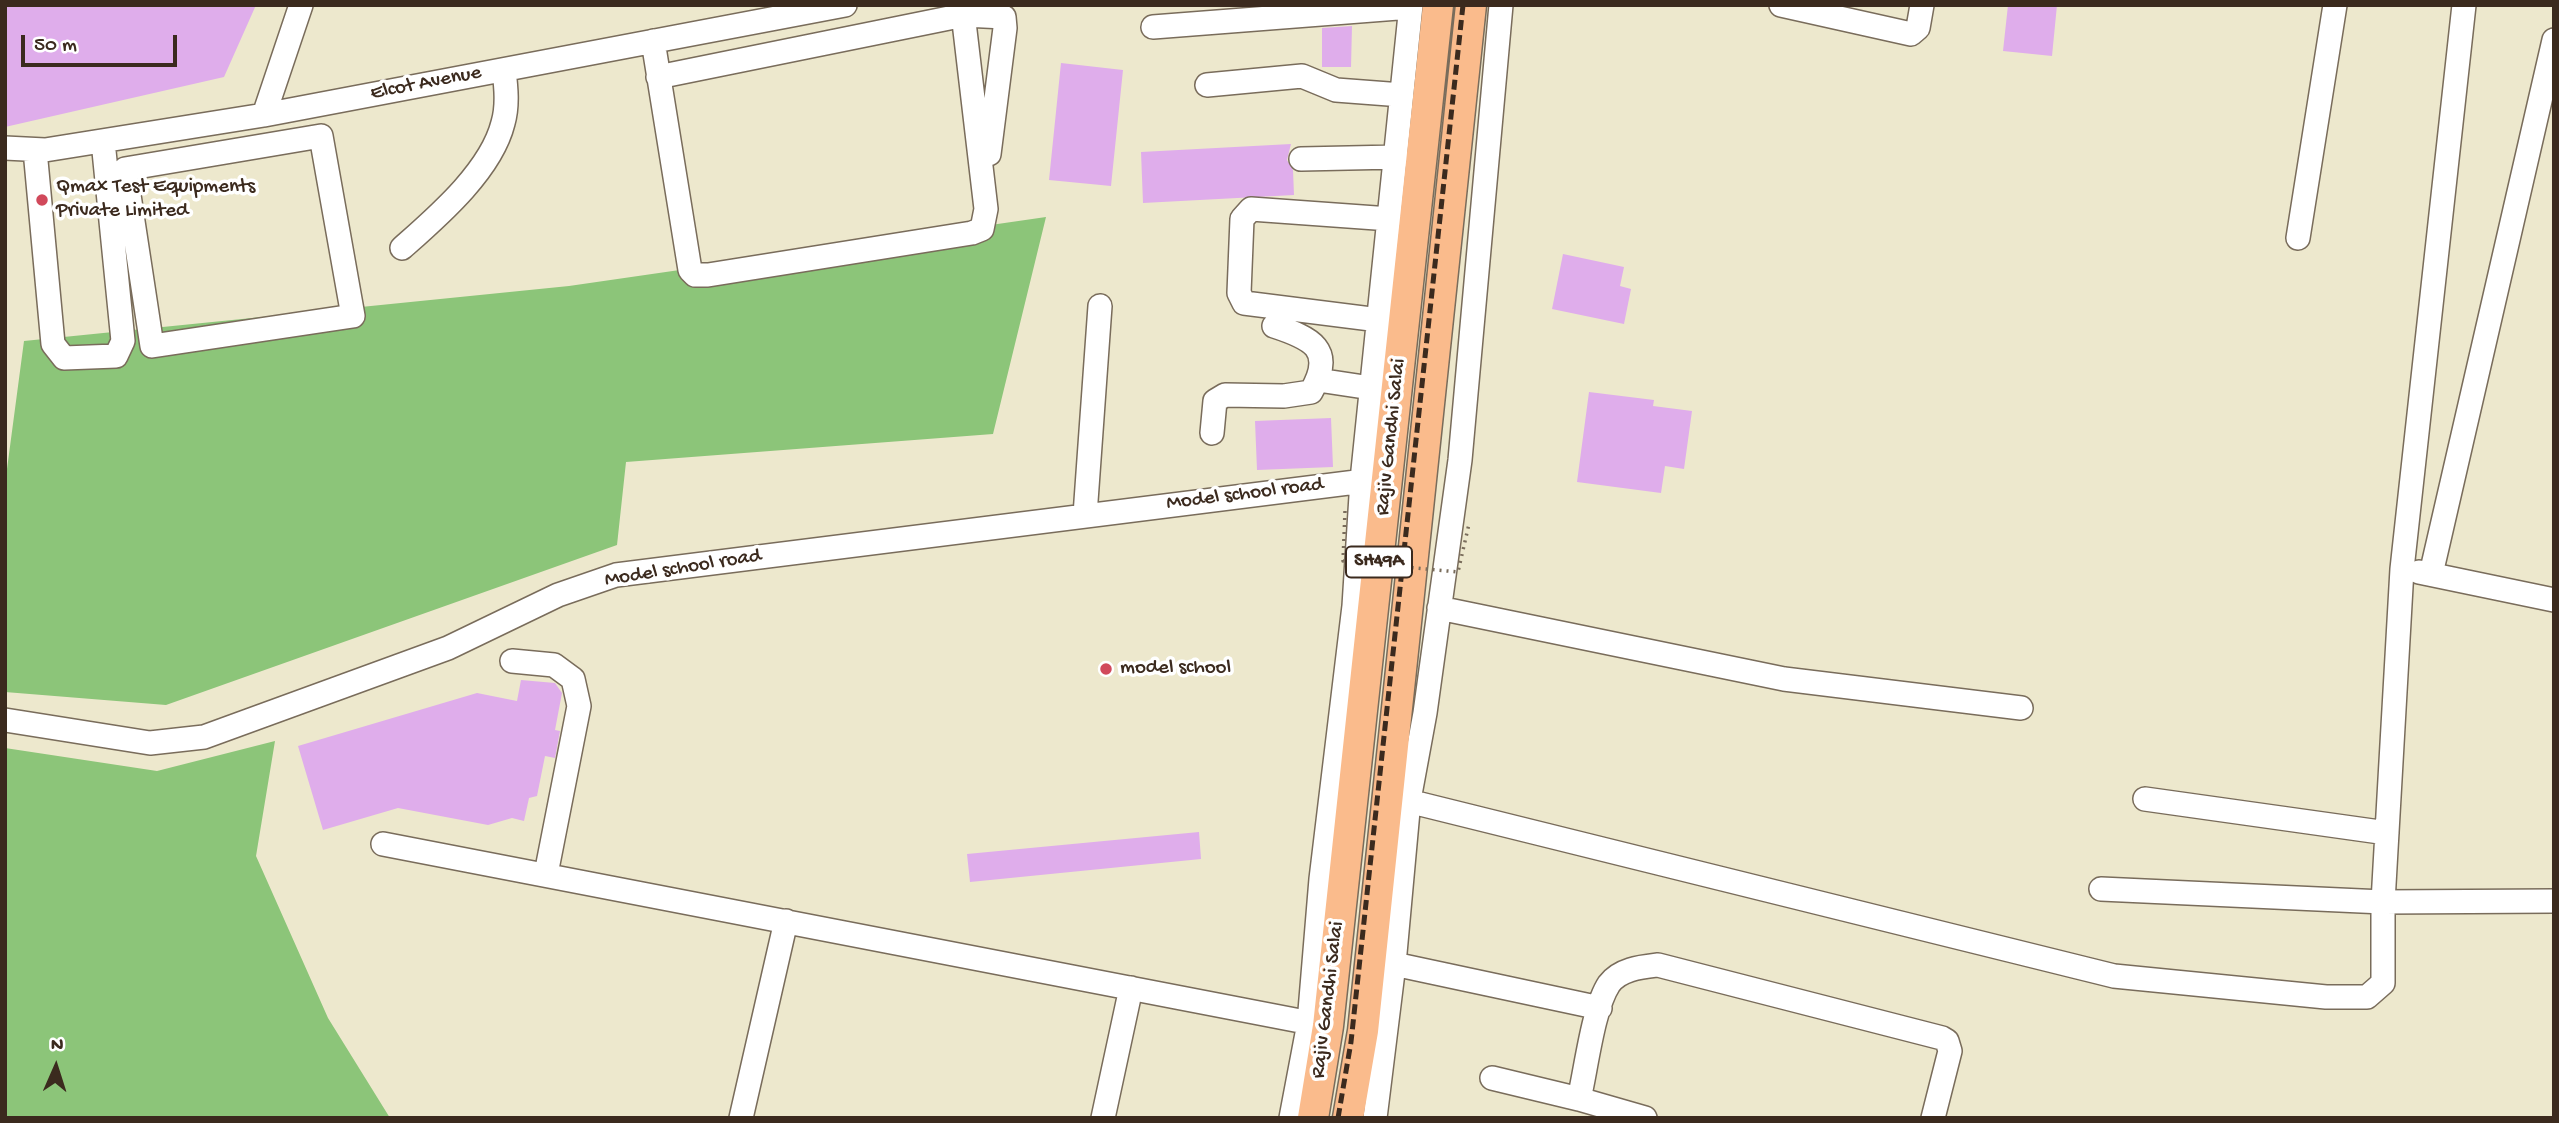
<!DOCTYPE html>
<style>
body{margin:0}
#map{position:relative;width:2559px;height:1123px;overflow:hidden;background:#ede8cd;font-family:"Gochi Hand",sans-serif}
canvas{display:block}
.frame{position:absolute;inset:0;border:7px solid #3b2a1e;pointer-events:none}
.north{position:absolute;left:21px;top:1032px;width:70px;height:70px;-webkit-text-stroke:5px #fff;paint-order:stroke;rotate:3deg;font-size:19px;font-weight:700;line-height:28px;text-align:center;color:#3b2a1e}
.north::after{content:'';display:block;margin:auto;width:24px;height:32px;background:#3b2a1e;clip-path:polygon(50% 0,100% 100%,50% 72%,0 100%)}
.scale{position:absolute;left:21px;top:35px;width:156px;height:32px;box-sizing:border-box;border:4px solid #3b2a1e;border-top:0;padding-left:9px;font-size:21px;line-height:24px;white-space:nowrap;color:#3b2a1e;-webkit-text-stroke:5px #fff;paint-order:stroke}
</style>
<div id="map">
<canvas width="2559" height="1123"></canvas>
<div class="frame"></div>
<div class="north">N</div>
<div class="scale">50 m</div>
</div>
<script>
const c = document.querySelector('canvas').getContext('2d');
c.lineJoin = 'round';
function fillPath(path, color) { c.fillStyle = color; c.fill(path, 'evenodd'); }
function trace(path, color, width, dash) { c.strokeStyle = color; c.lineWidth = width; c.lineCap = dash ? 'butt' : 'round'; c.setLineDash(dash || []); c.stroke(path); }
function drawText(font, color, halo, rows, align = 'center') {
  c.font = font + ' "Gochi Hand",sans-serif'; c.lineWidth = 7; c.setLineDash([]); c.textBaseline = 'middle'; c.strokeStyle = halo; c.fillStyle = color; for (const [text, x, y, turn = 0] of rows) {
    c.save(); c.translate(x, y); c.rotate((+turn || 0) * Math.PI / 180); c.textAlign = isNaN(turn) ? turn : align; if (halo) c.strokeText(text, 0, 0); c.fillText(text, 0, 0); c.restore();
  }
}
fillPath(new Path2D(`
 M1046,217l-53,217 -367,28 -9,83 -451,160 -161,-13v-208l19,-143 545,-55z
 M275,741l-19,115 72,162 62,100h-385v-370l152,23z`), '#8cc579');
fillPath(new Path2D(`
 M5,5h251l-32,72 -219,50z
 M2008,5h49l-5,51 -49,-5z
 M1352,26l-1,41h-29v-39z
 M1061,63l62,7 -12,116 -62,-6z
 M1291,144l-4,16 6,10 1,25 -151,8 -2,-51z
 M1563,254l61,13 -4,19 11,3 -7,35 -72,-15z
 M1589,392l65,8 -1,6 39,5 -8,58 -19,-3 -4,27 -84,-11z
 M1331,418l2,49 -76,3 -2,-49z
 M521,680l34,3 7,10 -7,37 5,1 -5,27 -10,-2 -8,40 -8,2 -5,23 -12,-3 -24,7 -90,-17 -75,22 -25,-84 179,-53 40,8z
 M1199,832l2,27 -231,23 -3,-28z`), '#dfadeb');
const minor = new Path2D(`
 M1781,5l130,29 7,-6 4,-23
 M1153,27l258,-20
 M653,41l37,229 5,5h13l264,-42 10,-4 4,-20 -24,-204
 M658,77l306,-62 40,2 1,11 -16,126
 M1207,85l95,-9 34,14 66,5
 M264,115l37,-110
 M321,136l32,180 -201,30 -27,-177z
 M5,148l40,2 219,-35 581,-110
 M35,150l18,194 11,14 52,-2 7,-15 -20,-200
 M1301,159l95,-2
 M2298,238l37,-233
 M402,248c35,-31 89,-77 101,-125 5,-17 3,-36 1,-53
 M1379,320l-135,-17 -5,-10 3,-74 9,-10 139,10
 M1318,380l53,8
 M1212,433l3,-32 10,-6 59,1 27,-4c25,-43 0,-54 -37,-66
 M1085,515l15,-209
 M2419,572l135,28
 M2431,574l123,-534
 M1439,608l345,71 237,29
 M512,661l42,4 19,14 6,27 -33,168
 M5,720l145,23 54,-6 244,-89 110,-53 58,-20 772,-97
 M1388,796l726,180 212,21h41l16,-14v-81l19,-333 62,-564
 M2145,799l242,34
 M383,844l938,181
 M2101,889l282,13 171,-1
 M1394,964l206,44
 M1492,1078l87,21
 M741,1118l45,-197
 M1103,1118l28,-130
 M1291,1118l18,-95 12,-144 33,-273 8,-126 49,-475
 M1375,1118l19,-154 15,-164 16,-87 35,-253 41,-455
 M1645,1118l-66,-19c7,-29 14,-91 30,-115 11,-15 32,-17 49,-19l284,73 5,3 3,10 -17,67`);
const major = new Path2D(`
 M1313,1118l15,-92 110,-1021
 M1348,1118l15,-87 108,-1026`);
trace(minor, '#796c5b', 26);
trace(major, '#796c5b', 33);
trace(minor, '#fff', 23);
trace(major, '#fabb8c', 30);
trace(new Path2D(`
 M1338,1118l13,-76 112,-1037`), '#3b2a1e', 5, [10, 5]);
trace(new Path2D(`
 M1345,511l-2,50 115,11 11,-48`), '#796c5b', 3.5, [2, 5]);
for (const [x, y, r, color] of [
 [42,200,7,"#d1495b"],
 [1106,669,7,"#d1495b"]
]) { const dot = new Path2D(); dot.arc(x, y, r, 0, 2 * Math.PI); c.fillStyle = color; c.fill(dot); trace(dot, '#fff', 2.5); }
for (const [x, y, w] of [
 [1379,562,66]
]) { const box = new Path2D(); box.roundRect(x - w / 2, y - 15.5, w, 31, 5); c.fillStyle = '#fff'; c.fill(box); trace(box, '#3b2a1e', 2); }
drawText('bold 19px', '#3b2a1e', null, [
 ["SH49A",1379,562]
]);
drawText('21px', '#3b2a1e', '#fff', [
 ["Elcot Avenue",426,84,-11],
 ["Rajiv Gandhi Salai",1392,437,-84],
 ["Model school road",1245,495,-7],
 ["Model school road",683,569,-9],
 ["Rajiv Gandhi Salai",1329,1000,-83]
]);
drawText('21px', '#3b2a1e', '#fff', [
 ["Qmax Test Equipments",56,188],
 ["Private Limited",56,212],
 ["model school",1120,669]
], 'left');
</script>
